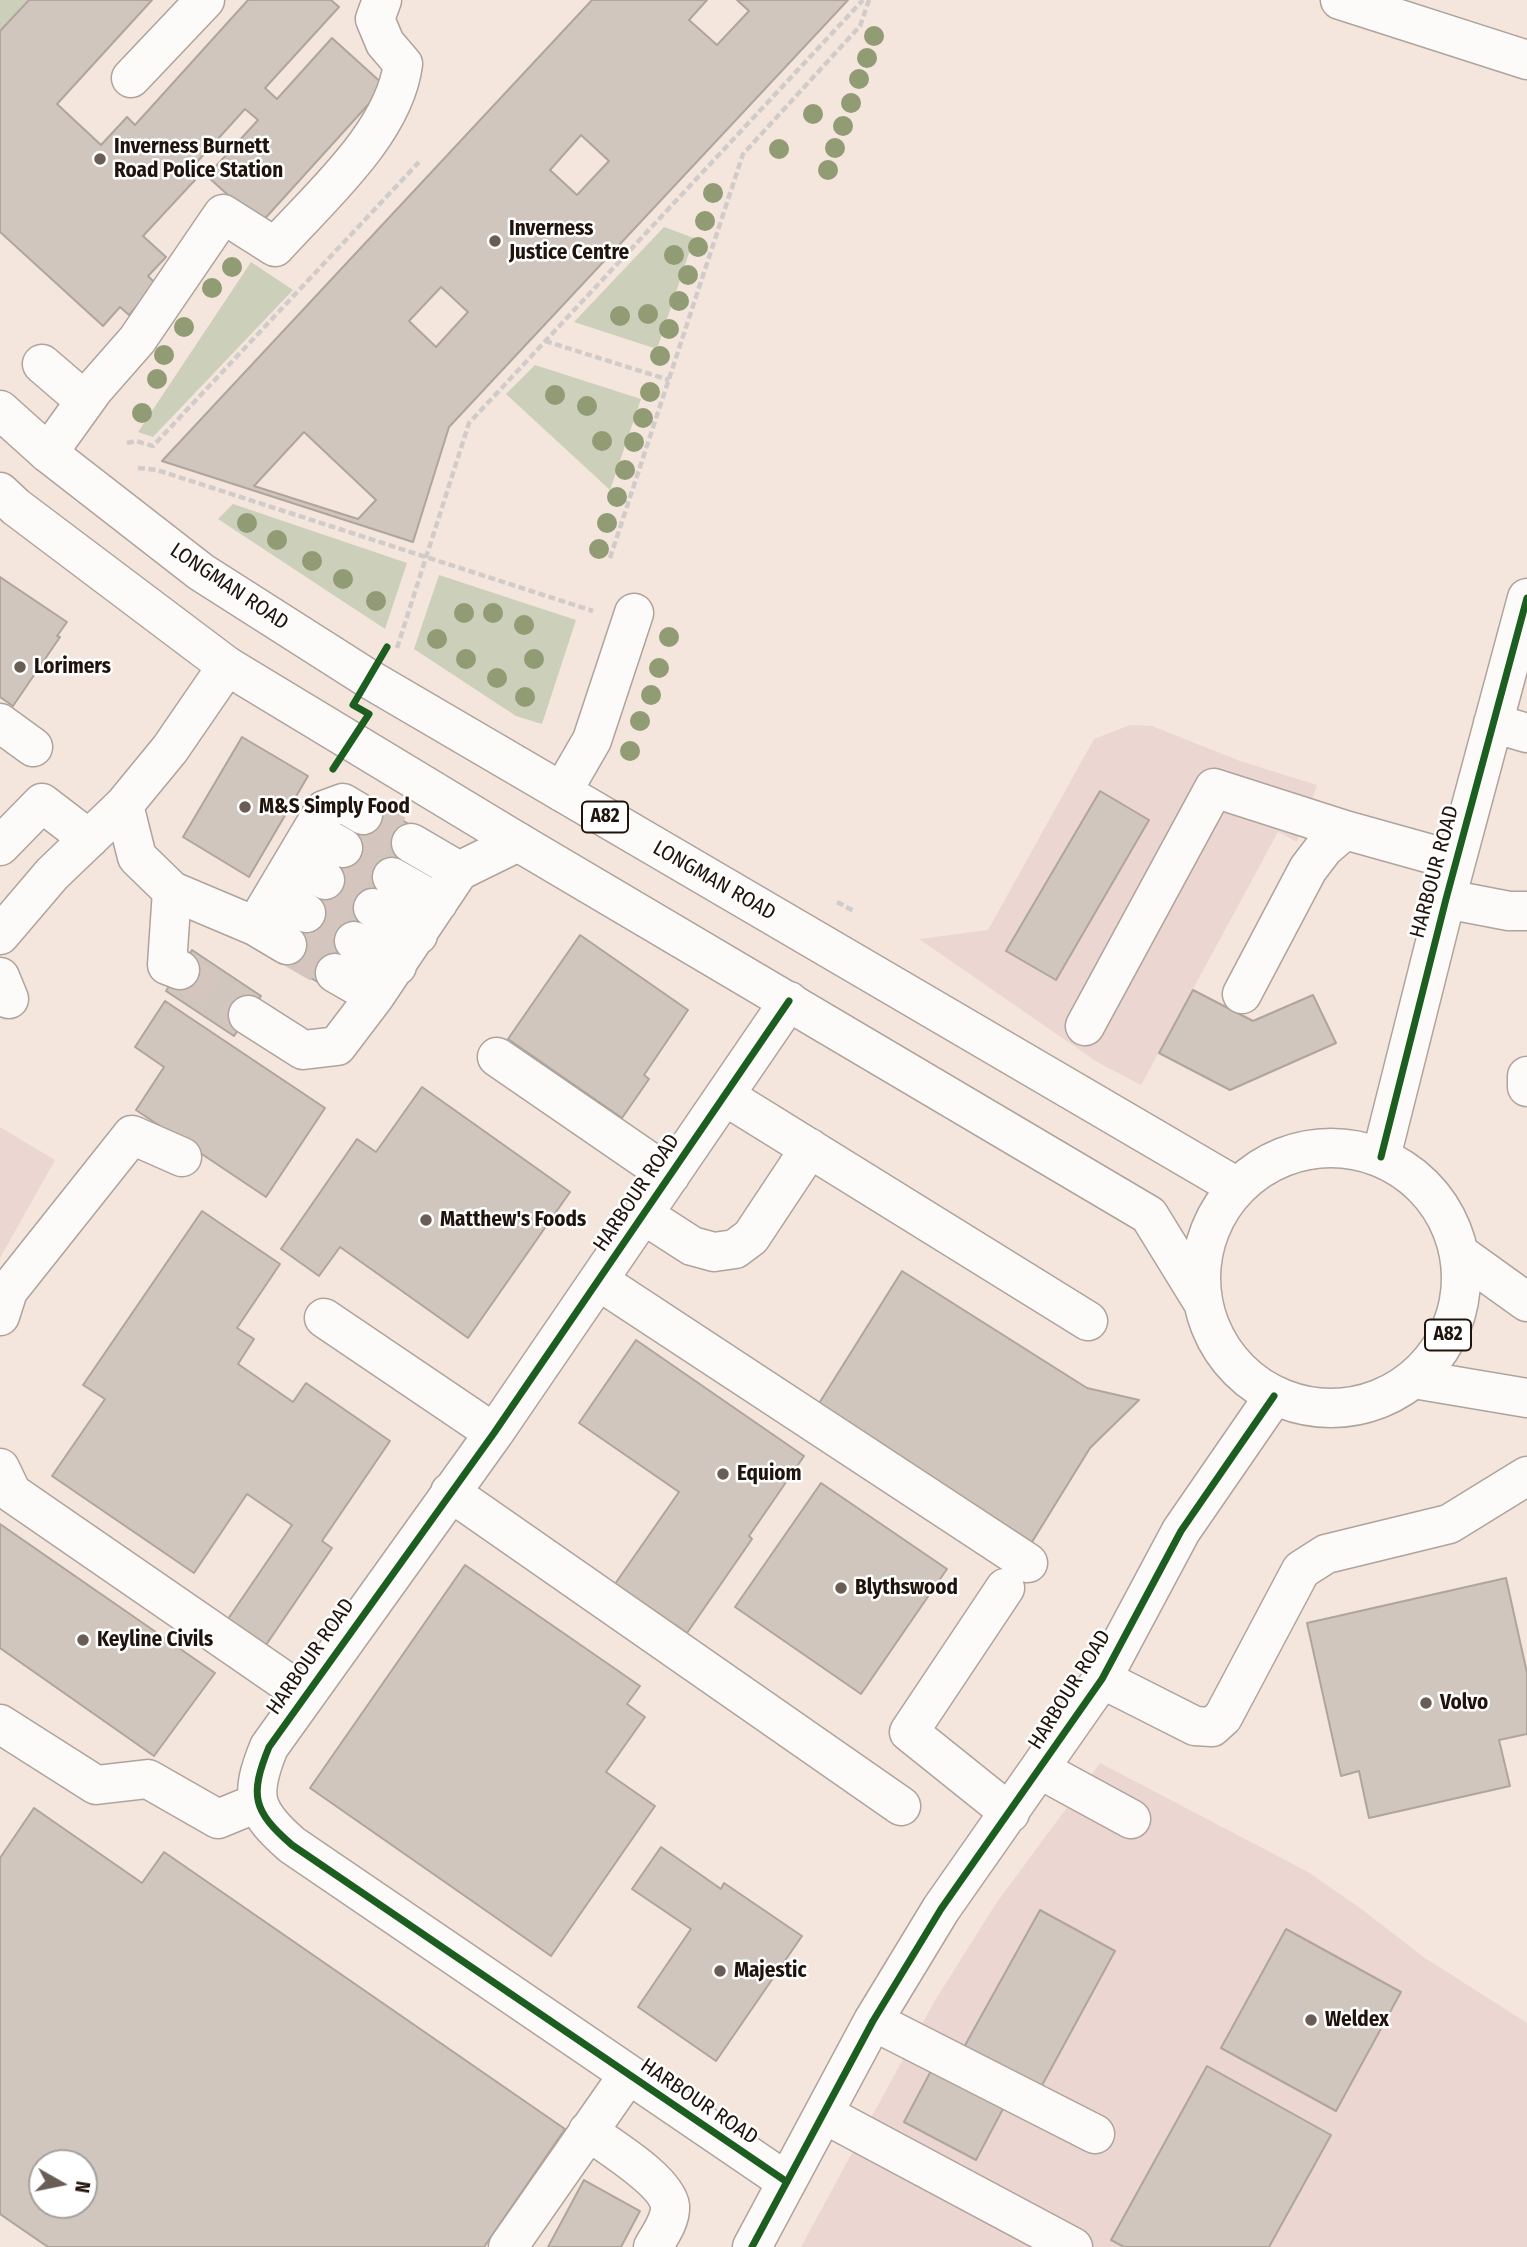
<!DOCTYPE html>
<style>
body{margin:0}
#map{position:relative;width:1527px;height:2247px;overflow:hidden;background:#f4e6dd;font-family:"Fira Sans Condensed",sans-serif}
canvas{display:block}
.north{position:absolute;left:28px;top:2149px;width:70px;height:70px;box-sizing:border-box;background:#fff;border:2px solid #a5a19e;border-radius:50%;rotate:99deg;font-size:19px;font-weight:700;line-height:28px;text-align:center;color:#1f130c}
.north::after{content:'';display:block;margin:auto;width:24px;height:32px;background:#6a5d55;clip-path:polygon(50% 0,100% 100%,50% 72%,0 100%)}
</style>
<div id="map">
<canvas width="1527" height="2247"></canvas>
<div class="north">N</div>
</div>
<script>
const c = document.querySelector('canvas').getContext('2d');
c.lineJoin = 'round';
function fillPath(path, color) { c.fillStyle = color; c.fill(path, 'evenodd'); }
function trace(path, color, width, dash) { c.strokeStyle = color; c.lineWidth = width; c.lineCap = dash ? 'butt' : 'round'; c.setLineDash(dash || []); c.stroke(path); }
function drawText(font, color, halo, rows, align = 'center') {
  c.font = font + ' "Fira Sans Condensed",sans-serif'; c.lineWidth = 5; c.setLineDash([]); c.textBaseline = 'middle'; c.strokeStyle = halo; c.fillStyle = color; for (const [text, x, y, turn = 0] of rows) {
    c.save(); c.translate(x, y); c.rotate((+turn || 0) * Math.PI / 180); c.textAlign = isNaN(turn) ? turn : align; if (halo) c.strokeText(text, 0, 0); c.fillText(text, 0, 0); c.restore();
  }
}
fillPath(new Path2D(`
 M1130,725l22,1 88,35 77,24 -20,57 -19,-10 -137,253 -44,-23 -178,-123 69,-9 106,-191z
 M0,1127l55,33 -55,98z
 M1100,1763l208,109 52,36 65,50 102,65v224h-726l133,-245 63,-100z`), '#ebd6d1');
fillPath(new Path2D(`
 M0,0h29l-29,31z
 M664,227l30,11 -37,111 -83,-27z
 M251,262l42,28 -140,147 -15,-5z
 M535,365l106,34 -31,91 -104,-96z
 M233,504l174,59 -22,66 -167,-110z
 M439,575l137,45 -34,104 -26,-8 -102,-67z`), '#cccfb9');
const building = new Path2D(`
 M29,0h123l-95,104 44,41 26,-28 8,8 113,-125h83l8,7 -74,81 12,11 55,-61 53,48 -125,138 -53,-48 51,-56 -13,-11 -58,64 8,7 -52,56 23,21 -18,19 8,8 -27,31 -9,-8 -17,19 -103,-94v-201z
 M592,0h115l-18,20 28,25 32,-34 -12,-11h111l-399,427 -36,115 -251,-81zM581,135l28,26 -32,34 -27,-25zM441,287l27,25 -32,35 -27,-26zM304,432l72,68 -18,19 -104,-33z
 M0,577l67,45 -10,14 3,1 -47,69 -13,-9z
 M242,737l66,39 -59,101 -66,-40z
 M1100,791l49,29 -93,160 -50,-29z
 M371,802l48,28 -93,157 -47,-28z
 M580,935l108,75 -44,65 5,4 -27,39 -114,-79z
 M192,950l69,46 -27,40 -68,-45z
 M1193,990l60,31 60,-26 23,48 -106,47 -71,-37z
 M165,1001l160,107 -59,89 -130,-87 28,-43 -29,-20z
 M422,1087l148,105 -102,146 -128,-91 -21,29 -38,-27 76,-110 19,13z
 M202,1211l78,53 -43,64 17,11 -16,25 55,38 13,-19 84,58 -68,100 10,7 -66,97 -38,-26 64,-94 -45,-31 -53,79 -142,-97 53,-77 -22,-14z
 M902,1271l185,117 52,12 -49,48 -58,94 -214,-137z
 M636,1340l168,116 -55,80 3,3 -65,94 -72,-49 64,-92 -100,-69z
 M821,1483l126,86 -86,125 -126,-87z
 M0,1524l215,149 -61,83 -154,-108z
 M465,1565l175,121 -13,18 18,13 -39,55 49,34 -104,150 -241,-168z
 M1506,1578l21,95v61l-28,6 11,46 -141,32 -10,-47 -18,5 -34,-153z
 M34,1808l108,75 22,-31 401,277 -81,118h-436l-48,-33v-356zM42,2163h42v42h-42z
 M661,1847l60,42 3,-6 78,53 -86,125 -78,-54 53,-78 -59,-40z
 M1040,1910l75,41 -75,138 -76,-42z
 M1286,1929l115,63 -65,119 -115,-63z
 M1207,2066l124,69 -62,112h-145l-13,-7z
 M932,2069l72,38 -28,53 -72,-38z
 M584,2180l56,31 -19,36h-73z`);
fillPath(building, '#d0c6bd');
trace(building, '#afa59c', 2);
trace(new Path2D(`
 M363,815l48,28
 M343,848l49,29
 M325,880l48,28
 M306,913l48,28
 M287,945l48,28
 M180,970l68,45`), '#d4c6be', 38, [38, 19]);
const minor = new Path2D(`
 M1340,0l187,60
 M131,78l74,-78
 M42,364l43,37
 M48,453l46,-64 43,-49 86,-126 52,33c45,-50 119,-114 128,-183l-18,-21 -10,-24 7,-19
 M0,723l33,24
 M1493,723l34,10
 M562,792l30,-52 42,-127
 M124,805l13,52 35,34 83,35 32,19
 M312,830l31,18
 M411,843l48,28
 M0,846l42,-43 47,36
 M293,862l32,18
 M392,877l46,26
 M172,891l-5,74 13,5
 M274,894l32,19
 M1446,899l63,12h18
 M373,908l45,27
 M255,926l69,-116 19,-7 20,12
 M0,935l52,-61 72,-69 46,-56 57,-83
 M354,941l43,25
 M335,973l40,23 84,-125 59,-29
 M0,977l9,22
 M1242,994l66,-125 16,-21 21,-18
 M248,1015l55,35 34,-4 38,-50
 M1085,1026l129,-238 131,42 111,31
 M497,1057l173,119
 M1527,1076v11
 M725,1096l363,225
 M1381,1157l65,-258 81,-301
 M644,1215l48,31 22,6 21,-3 16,-12 59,-89
 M599,1281l429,282
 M0,1316l8,-25 124,-156 50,22
 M324,1318l170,115
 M0,1468l12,25 293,202
 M450,1492l451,314
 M1005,1588l-96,144 101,81
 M1102,1679l93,47 17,1 11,-10 78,-147 25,-16 123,-30 78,-48
 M0,1724l96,61 52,-6 70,40 39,-16
 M1041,1770l90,49
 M873,2021l222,113
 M824,2114l249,133
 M588,2131c20,15 78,49 82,75 1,14 -10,29 -17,41
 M787,2182l-495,-337c-39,-34 -43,-49 -23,-98l225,-314 295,-432
 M508,2247l120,-172
 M752,2247l121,-226 68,-112 161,-230 79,-148 93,-135`);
const highway = new Path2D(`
 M0,410l48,43 153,119 168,107 868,508
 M0,492l16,15 211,159 291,176 631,373 53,86
 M1201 1278a130 130 0 1 1 260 0a130 130 0 1 1-260 0Z
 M1460,1254l67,48
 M1414,1379l113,19`);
trace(minor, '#afa39c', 41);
trace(highway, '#afa39c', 41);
trace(new Path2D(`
 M545,341l124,39
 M127,443l9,-2 17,5 266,-284
 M138,468l19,2 436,141
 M610,558l133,-404 117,-128 9,-26
 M397,648l72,-225 394,-423
 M837,902l17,9`), '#d1ccca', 4.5, [7, 3.5]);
trace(minor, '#fdfbfa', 38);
trace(highway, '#fdfbfa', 38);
trace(new Path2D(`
 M333,769l36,-55 -16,-9 34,-58
 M1381,1157l65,-258 81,-301
 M787,2182l-495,-337c-39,-34 -43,-49 -23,-98l225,-314 295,-432
 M752,2247l121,-226 68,-112 161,-230 79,-148 93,-135`), '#1b5e20', 7);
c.fillStyle = '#919b74';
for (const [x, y] of [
 [874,36],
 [867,58],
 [859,79],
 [851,103],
 [813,114],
 [843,126],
 [835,148],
 [779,149],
 [828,170],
 [713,193],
 [705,221],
 [698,247],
 [674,255],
 [232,267],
 [688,275],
 [212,288],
 [679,301],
 [648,314],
 [620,316],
 [184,327],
 [669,329],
 [164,355],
 [660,356],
 [157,379],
 [650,392],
 [555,395],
 [587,406],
 [142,413],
 [643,418],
 [602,441],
 [634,442],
 [625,470],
 [617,497],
 [247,523],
 [607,523],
 [277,540],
 [599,549],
 [312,561],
 [343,579],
 [376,601],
 [464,613],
 [493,613],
 [524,625],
 [669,637],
 [437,639],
 [466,659],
 [534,659],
 [659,668],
 [497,678],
 [651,695],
 [525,697],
 [640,721],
 [630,751]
]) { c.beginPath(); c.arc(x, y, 10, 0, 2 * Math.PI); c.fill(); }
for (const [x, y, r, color] of [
 [100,159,7,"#6a5d55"],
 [495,241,7,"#6a5d55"],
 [20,667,7,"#6a5d55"],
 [245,807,7,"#6a5d55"],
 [426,1220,7,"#6a5d55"],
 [723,1474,7,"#6a5d55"],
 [841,1588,7,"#6a5d55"],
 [83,1640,7,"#6a5d55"],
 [1426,1703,7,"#6a5d55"],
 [720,1971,7,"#6a5d55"],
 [1311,2020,7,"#6a5d55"]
]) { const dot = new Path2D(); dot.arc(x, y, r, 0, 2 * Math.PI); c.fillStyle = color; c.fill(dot); trace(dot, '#fff', 2.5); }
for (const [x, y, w] of [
 [605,817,46],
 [1448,1335,46]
]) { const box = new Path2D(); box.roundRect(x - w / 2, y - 15.5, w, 31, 5); c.fillStyle = '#fff'; c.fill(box); trace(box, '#1f130c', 2); }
drawText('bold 19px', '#1f130c', null, [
 ["A82",605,817],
 ["A82",1448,1335]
]);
drawText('bold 21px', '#1f130c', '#fff', [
 ["Inverness Burnett",114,147],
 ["Road Police Station",114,171],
 ["Inverness",509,229],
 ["Justice Centre",509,253],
 ["Lorimers",34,667],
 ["M&S Simply Food",259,807],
 ["Matthew's Foods",440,1220],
 ["Equiom",737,1474],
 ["Blythswood",855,1588],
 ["Keyline Civils",97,1640],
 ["Volvo",1440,1703],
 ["Majestic",734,1971],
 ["Weldex",1325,2020]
], 'left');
drawText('21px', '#1f130c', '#fff', [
 ["LONGMAN ROAD",229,587,34],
 ["HARBOUR ROAD",1435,872,-75],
 ["LONGMAN ROAD",714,881,30],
 ["HARBOUR ROAD",637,1193,-56],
 ["HARBOUR ROAD",311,1657,-55],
 ["HARBOUR ROAD",1070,1690,-58],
 ["HARBOUR ROAD",699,2102,34]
]);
</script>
